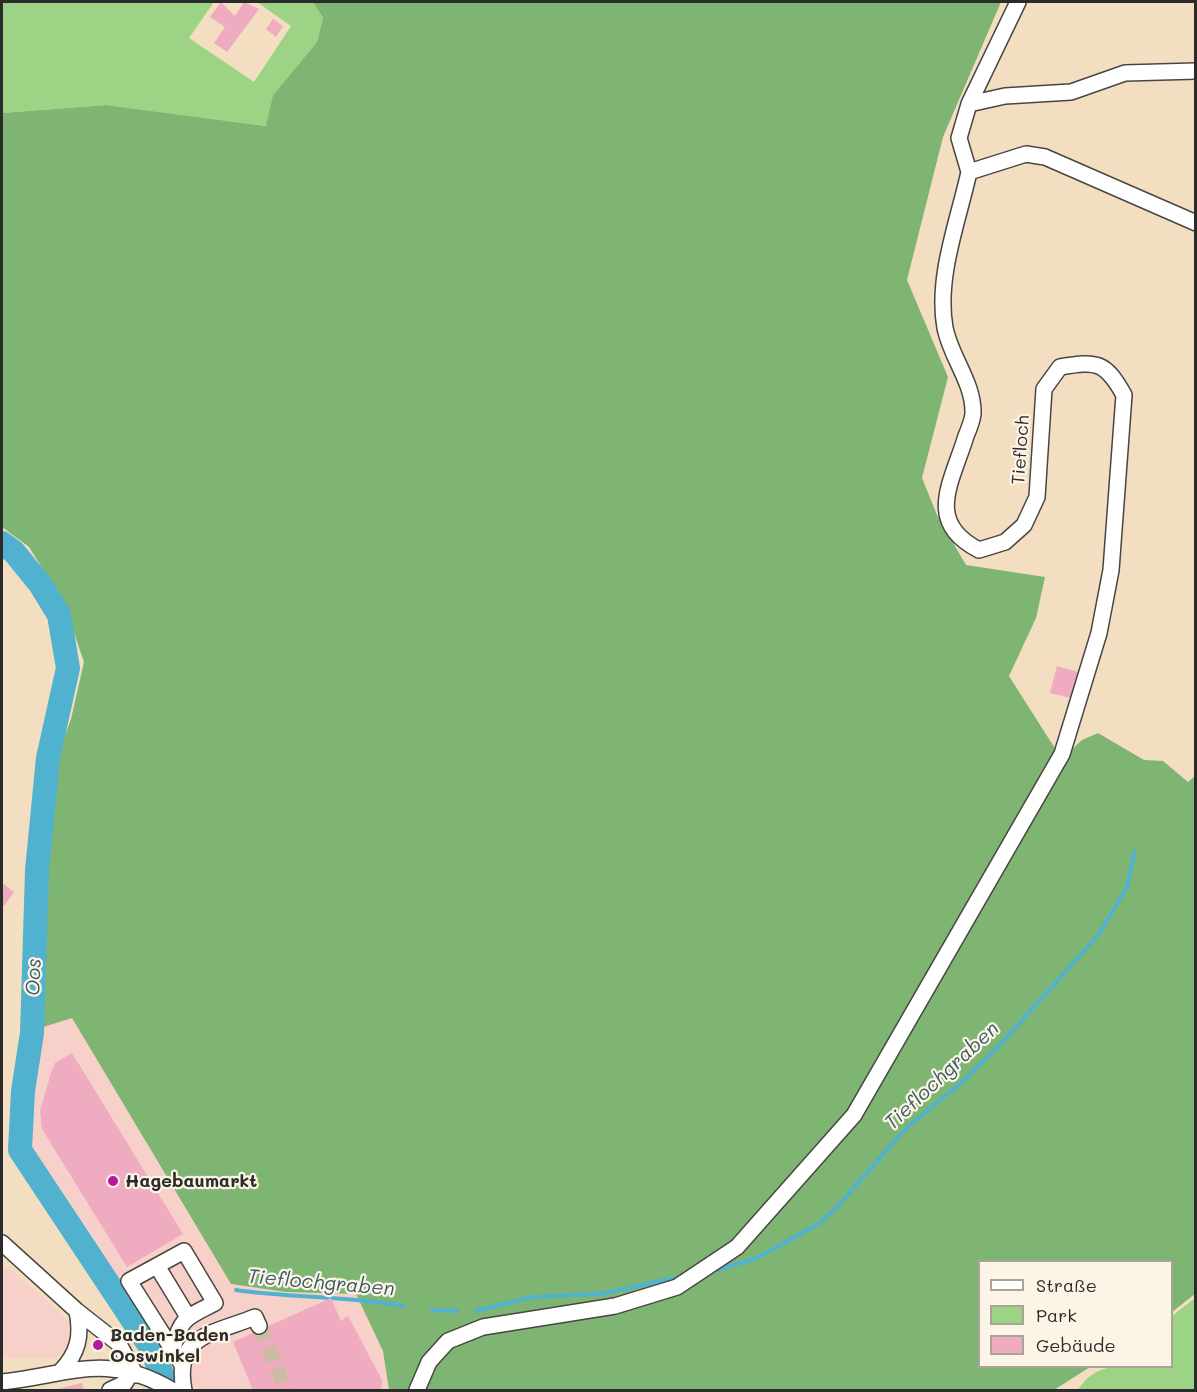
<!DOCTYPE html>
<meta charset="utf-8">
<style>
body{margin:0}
#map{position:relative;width:1197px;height:1392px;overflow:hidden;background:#f4dec1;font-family:Mali,sans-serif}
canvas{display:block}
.frame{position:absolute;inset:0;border:3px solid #2b2b2b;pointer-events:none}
.legend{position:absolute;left:978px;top:1260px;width:195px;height:108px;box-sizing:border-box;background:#fcf5e5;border:2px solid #a8a49b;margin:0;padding:8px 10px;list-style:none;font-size:18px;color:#2b2b2b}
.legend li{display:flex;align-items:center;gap:12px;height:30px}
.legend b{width:30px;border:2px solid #a8a49b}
</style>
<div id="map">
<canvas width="1197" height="1392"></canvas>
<div class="frame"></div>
<ul class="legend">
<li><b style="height:8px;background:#fff"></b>Straße</li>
<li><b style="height:16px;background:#9dd384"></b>Park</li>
<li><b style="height:16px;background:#efabbf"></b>Gebäude</li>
</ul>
</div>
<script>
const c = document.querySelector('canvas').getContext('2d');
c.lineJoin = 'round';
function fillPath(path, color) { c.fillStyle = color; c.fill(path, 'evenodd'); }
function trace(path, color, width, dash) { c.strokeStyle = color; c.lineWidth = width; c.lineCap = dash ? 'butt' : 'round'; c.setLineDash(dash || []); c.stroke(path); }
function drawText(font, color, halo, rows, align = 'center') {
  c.font = font + ' Mali,sans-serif'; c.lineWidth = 4.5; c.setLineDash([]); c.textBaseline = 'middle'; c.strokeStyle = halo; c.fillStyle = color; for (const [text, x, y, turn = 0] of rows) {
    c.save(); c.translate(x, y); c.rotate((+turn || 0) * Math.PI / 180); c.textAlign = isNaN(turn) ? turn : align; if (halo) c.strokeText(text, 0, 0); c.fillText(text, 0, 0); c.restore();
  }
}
fillPath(new Path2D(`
 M72,1018l159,266 55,8 70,2 27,57 6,39h-189l-38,-32 -137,-212 12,-117z
 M2,1263l46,38 21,21 -2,23 -10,12 -55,1z`), '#f7d0c9');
fillPath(new Path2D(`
 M2,2h212l-25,36 65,44 37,-56 -34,-24h56l10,16 -6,24 -44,53 -6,31 -161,-21 -104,8z
 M1195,1298v92h-117c19,-33 61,-24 94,-24v-50z`), '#9dd384');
fillPath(new Path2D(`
 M313,2h688l-58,135 -36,143 41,97 -26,101 15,37 29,50 79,12 -9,41 -27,58 47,74 13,2 13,-12 16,-7 46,27 19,1 25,21 7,-6v518l-23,18v-50h-192v104l110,1 -36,23h-665l-6,-39 -27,-57 -70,-2 -55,-8 -159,-266 -35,11 7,-194 11,-72 16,-44 13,-57 -21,-61 -34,-54 -27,-20v-414l104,-8 160,21 7,-31 44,-53 6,-24z`), '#7eb572');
trace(new Path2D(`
 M717,1270l40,-12 61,-34 19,-17 69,-79 54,-44 39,-38 100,-112 28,-47 8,-36
 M236,1290c56,8 112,6 167,16
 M432,1310l26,1
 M476,1311l56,-14 68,-3 79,-17`), '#51b2d0', 4);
trace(new Path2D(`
 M2,543l12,9 26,32 19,31 9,53 -20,90 -11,112 -5,163 -9,58 -3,59 129,195 20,45`), '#51b2d0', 24);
fillPath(new Path2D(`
 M221,2l14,14 9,-14 15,7 -32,43 -13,-9 11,-16 -15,-10z
 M273,19l10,7 -7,11 -10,-8z
 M1057,666l21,6 -7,26 -21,-5z
 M2,883l12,9 -10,14 -2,-2z
 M72,1053l111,181 -56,33 -85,-138 -2,-18 11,-38 4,-10z
 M331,1298l10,23 7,-5 34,64 -1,10h-128l-20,-48z
 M82,1383l2,7h-30z`), '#efabbf');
trace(new Path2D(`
 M259,1326l27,64`), '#ccbaa3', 15, [15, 8]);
const minor = new Path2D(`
 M1018,2l-49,102 -10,34 10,34 57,-18 19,3 151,66
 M969,104l36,-8 66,-4 54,-19 71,-2
 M2,1243l75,68 42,33 17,31
 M157,1266l31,51
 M173,1349c7,-31 14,-32 42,-46l-31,-52 -55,30 52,82
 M61,1371c17,-18 21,-35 16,-60
 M2,1382c67,-7 104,-31 170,8
 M110,1390l15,-7 6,-10
 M184,1390c-11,-55 29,-56 71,-73l4,9
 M417,1390l12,-28 19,-21 35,-14 132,-21 62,-19 60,-40 117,-132 208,-361 37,-121 12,-63 13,-175c-19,-34 -27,-34 -64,-28l-16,22 -7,108 -13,28 -19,17 -26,8c-55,-28 -27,-68 -13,-114 3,-7 6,-14 7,-22 1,-31 -22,-56 -28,-86 -9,-51 13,-106 24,-156`);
trace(minor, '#494642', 18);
trace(minor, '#fff', 15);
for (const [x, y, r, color] of [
 [113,1181,6,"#b5179e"],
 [98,1345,6,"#b5179e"]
]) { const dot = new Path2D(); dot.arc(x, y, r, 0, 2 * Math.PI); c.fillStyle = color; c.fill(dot); trace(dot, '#fcf5e5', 2); }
drawText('18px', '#2b2b2b', '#fcf5e5', [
 ["Tiefloch",1021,450,-86]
]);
drawText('bold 18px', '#2b2b2b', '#fcf5e5', [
 ["Hagebaumarkt",125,1181],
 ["Baden-Baden",110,1335],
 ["Ooswinkel",110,1356]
], 'left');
drawText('italic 20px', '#385a65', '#fcf5e5', [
 ["Oos",34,977,-88],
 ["Tieflochgraben",942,1076,-43],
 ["Tieflochgraben",321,1283,5]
]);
</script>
